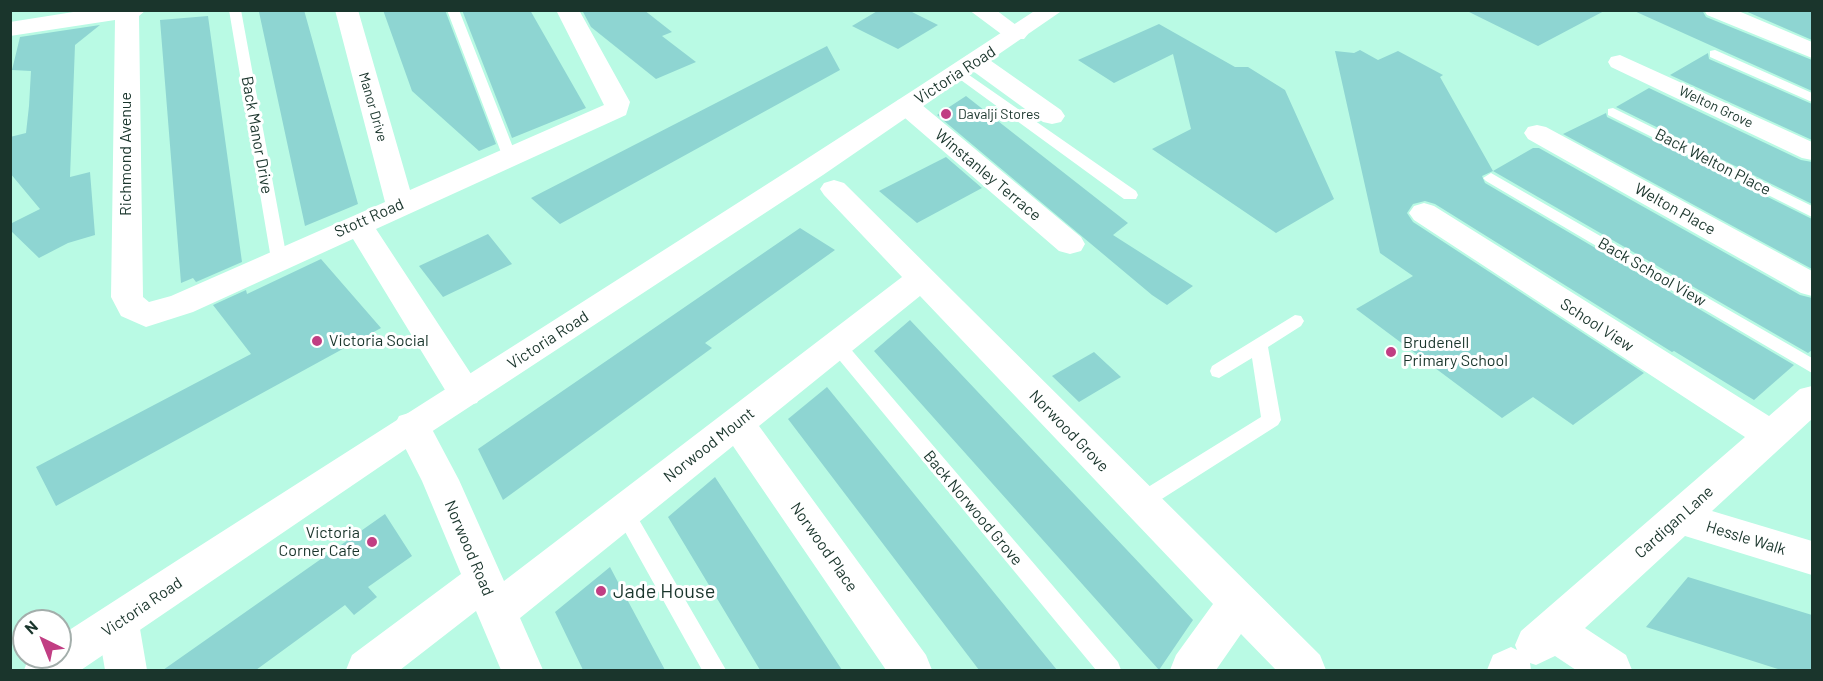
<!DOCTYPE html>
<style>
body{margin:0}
#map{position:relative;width:1823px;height:681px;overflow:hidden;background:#b9fae4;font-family:Barlow,sans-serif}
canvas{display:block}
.frame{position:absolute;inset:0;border:12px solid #1a352c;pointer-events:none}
.north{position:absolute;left:12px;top:609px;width:60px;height:60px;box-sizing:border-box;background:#fff;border:2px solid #a3aeab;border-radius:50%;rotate:317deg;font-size:16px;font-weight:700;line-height:24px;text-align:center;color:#1a352c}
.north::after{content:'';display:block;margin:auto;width:21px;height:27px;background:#c13e83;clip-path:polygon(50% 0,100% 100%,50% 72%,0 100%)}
</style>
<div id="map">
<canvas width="1823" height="681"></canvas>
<div class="frame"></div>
<div class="north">N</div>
</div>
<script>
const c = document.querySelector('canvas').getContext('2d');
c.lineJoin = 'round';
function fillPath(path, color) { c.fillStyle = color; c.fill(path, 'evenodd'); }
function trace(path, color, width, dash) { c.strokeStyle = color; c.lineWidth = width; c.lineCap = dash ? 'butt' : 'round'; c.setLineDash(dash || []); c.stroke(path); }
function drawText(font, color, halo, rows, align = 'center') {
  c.font = font + ' Barlow,sans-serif'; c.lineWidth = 6; c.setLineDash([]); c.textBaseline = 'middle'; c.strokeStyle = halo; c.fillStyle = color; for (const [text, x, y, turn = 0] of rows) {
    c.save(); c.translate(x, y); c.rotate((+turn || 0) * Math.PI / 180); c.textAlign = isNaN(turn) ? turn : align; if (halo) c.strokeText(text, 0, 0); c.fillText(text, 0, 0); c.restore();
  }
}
fillPath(new Path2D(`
 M304,10l54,194 -53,22 -46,-214z
 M383,10h62l51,134 -17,7 -67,-60z
 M462,10h68l56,98 -74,30z
 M582,10h62l28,22 -10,4 34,26 -40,17 -65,-52z
 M879,10h29l30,15 -40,24 -46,-23z
 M1465,10h141l-68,36z
 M1632,10h70l4,7 106,43v31z
 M1743,10h69v30z
 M208,16l34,246 -46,20 -3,-4 -12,5 -21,-263z
 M1159,24l76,43h13l37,23 49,109 -58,34 -124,-84 39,-20 -18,-75 -59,29 -36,-23z
 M100,25l-25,20 -5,132 20,-5 5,63 -27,8 -29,15 -29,-28v-6l30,-15 -30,-36v-36l16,-4 3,-27 2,-35 -19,-1 8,-33z
 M827,46l13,24 -280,154 -29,-26z
 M1360,50l18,10 20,-9 45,24 -3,2 53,94 -11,5 3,7 309,182 -40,35 -80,-49 -2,1 -237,-148 -10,-3 -12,3 -6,9 6,9 231,151 -71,52 -40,-28 -31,21 -146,-109 57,-33 -33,-23 -45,-202 19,2z
 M1708,53l1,6 103,45v36l-142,-65z
 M1649,88l152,72 11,2v42l-196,-97z
 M966,96l162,127 -15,12 80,51 -26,19 -15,-10 -215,-180z
 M1606,113l1,4 205,102v50l-249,-135z
 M1533,148h6l261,147 12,3v52l-4,3 -315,-182z
 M946,157l36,31 -65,35 -38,-32z
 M800,228l35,22 -130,93 7,5 -209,152 -25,-51z
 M488,234l24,30 -69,33 -24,-31z
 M321,259l60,69 -325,178 -20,-39 215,-113 -38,-49 33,-15 1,4z
 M910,320l283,300 -34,50 -285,-319z
 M1094,352l27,25 -42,25 -27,-26z
 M827,387l40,49 190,234h-78l-191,-251z
 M715,477l19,29 108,164h-82l-92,-153z
 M385,514l27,42 -44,31 9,10 -23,18 -9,-10 -89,65h-93z
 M610,567l19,36 36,67h-82l-28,-58z
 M1688,577l124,38v55h-31l-135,-43z`), '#8ed5d2');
fillPath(new Path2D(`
 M229,10h12l46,249 -8,6 -8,-6z
 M447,10h12l57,145 -2,3h-10l-2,-3z
 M1715,50l97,43v9l-102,-45v-6z
 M959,68l177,123 2,4 -2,4h-12l-170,-124v-6z
 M1613,108l199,98v11l-204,-102v-6z
 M1491,173l321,185v15l-326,-192 -3,-3z
 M1295,315l6,1 3,5 -3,5 -33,21 13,73 -3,5 -132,84 -7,3 -7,-3 -3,-6 3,-6 129,-80 -9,-59 -33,20 -7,-2 -2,-5 2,-5z
 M837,338l6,2 275,322 3,8h-25l-265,-320 -3,-5 3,-5z
 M624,503l7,3 95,164h-24l-88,-158 3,-6z`), '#fff');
fillPath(new Path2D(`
 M86,10h60l-7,6 4,281 6,5 22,-6 214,-94 -50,-192h23l52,180 194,-85 -48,-95h23l51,92 -4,13 -250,114 101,154 5,10 -5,10 -12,3 -12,-3 -100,-164 -160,73 -47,15 -25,-11 -10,-19 4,-277 -105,16v-14z
 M969,10h27l32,24 -4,5h-16z
 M1704,10h32l76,32v16l-105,-43z
 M975,54l9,2 77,54 4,6 -4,6 -9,2 -9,-2 -77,-56 -3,-5 3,-5z
 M1620,55l192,87v18l-10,-2 -191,-91 -3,-5 3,-5z
 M907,98l9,2 165,137 4,7 -4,7 -11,3 -11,-3 -161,-139 -4,-6 4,-6z
 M1537,125l9,2 266,144v25l-11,-3 -273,-154 -4,-6 4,-6z
 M834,180l10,3 476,472 6,15h-50l-35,-36 -25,36h-46l6,-15 37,-51 -293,-308 -161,130 167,229 6,15h-46l-153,-224 -213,172 23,52h-42l-25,-59 -76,59h-54l6,-15 109,-81 -39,-93 -28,-55 5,-10 13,-4 13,4 34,64 45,101 398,-304 -78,-82 -4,-6 4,-6z
 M1424,203l10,3 335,210 31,-27 12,-3v33l-100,92 100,30v34l-127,-39 -100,92 41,27 6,15h-56l-21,-14 -19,9 -6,-2 1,7h-44l6,-15 18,-8 6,3 -2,-5 6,-14 224,-194 -331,-217 -5,-7 5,-7z
 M118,604l15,5 6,14 8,47h-42l-8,-47 6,-14z`), '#fff');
fillPath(new Path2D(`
 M1036,10h27l-240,165 -398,261 -344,234h-57l5,-13h31v-21c324,-210 653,-414 976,-626z`), '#fff');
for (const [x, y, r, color] of [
 [946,114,6,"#c13e83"],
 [317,341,6,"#c13e83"],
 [1391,352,6,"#c13e83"],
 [372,542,6,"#c13e83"],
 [601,591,6,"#c13e83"]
]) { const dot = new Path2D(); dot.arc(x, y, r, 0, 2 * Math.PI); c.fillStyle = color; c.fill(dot); trace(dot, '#fff', 2); }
drawText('14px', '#1a352c', '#fff', [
 ["Manor Drive",373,107,74],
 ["Welton Grove",1716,107,25]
]);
drawText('14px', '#1a352c', '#fff', [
 ["Davalji Stores",958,114]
], 'left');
drawText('16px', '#1a352c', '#fff', [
 ["Victoria Road",955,75,-33],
 ["Back Manor Drive",257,135,80],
 ["Richmond Avenue",126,154,-90],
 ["Back Welton Place",1713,162,27],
 ["Winstanley Terrace",988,175,40],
 ["Welton Place",1675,209,29],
 ["Stott Road",369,218,-24],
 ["Back School View",1652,272,30],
 ["School View",1597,325,33],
 ["Victoria Road",548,340,-33],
 ["Norwood Grove",1069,431,46],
 ["Norwood Mount",709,445,-38],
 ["Back Norwood Grove",973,508,50],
 ["Cardigan Lane",1674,522,-42],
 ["Hessle Walk",1746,538,17],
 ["Norwood Place",824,547,55],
 ["Norwood Road",469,548,67],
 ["Victoria Road",142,607,-34]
]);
drawText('16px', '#1a352c', '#fff', [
 ["Victoria Social",329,341],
 ["Brudenell",1403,343],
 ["Primary School",1403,361],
 ["Victoria",360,533,"right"],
 ["Corner Cafe",360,551,"right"]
], 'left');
drawText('20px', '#1a352c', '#fff', [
 ["Jade House",613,591]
], 'left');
</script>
